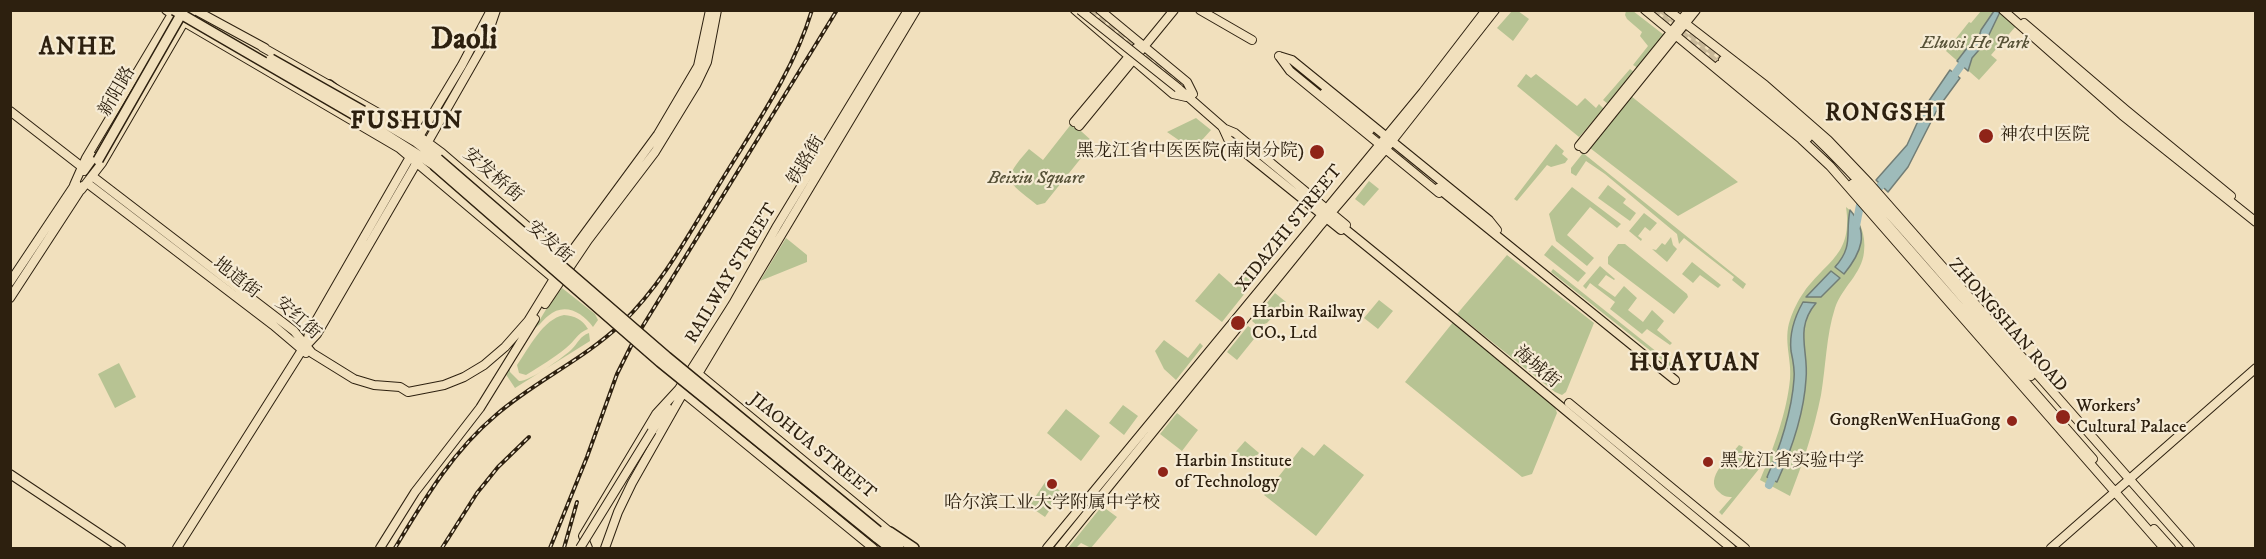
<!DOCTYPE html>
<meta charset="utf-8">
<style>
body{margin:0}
#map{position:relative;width:2266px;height:559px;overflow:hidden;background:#f1e0bd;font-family:"IM FELL DW Pica",serif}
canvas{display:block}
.frame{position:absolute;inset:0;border:12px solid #2d200f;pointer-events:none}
</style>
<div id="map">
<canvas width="2266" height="559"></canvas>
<div class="frame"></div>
</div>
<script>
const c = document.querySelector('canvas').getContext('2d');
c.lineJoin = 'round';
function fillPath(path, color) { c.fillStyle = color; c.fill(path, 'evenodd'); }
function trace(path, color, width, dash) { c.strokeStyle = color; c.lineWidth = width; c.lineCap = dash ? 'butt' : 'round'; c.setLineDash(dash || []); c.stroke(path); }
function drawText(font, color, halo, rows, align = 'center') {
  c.font = font + ' "IM FELL DW Pica","Noto Serif SC",serif'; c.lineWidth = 4.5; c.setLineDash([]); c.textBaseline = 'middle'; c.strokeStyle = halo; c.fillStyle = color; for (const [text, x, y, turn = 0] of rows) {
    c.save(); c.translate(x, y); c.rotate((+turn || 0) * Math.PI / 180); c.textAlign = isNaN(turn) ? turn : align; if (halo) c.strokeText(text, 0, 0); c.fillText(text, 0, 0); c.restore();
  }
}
fillPath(new Path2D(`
 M1512,11h6l11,8 -16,22 -16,-13z
 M1626,11h7l31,24 -26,33 -5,-3 15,-19 -8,-10 2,-4 -15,-13 -2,-4z
 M1981,11h18l17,15 -25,29 6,5 -18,20 -33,-29 23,-29 2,1z
 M1630,69l4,3 -26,32 -5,-4z
 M1526,74l5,4 5,-4 41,32 8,-8 11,10 3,-4 5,5 -25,28 -62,-51z
 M1631,96l107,86 -60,34 -88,-68z
 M1196,118l15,12 -18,20 -26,-18z
 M1072,123l20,18 -2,6 -45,56 -8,2c-31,-25 -36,-24 -8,-56l14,11z
 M1556,144l8,7 -2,3 6,5 -3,4 -14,4 -4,-2 -30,36 -3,-2z
 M1583,153l163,131 -3,5 -11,-9 2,-3 -50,-39 -5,6 -2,-10 -72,-60 -19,-13 -10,15 -5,-3v-5z
 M1369,181l10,8 -15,17 -9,-7z
 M1608,185l18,14 -3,4 13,10 -6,8 -32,-23z
 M1572,187l49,37 -4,4 -27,-21 -23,28 27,23 -7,8 -31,-25 -7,-27z
 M1846,207c14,10 20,28 18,45 -2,22 -22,35 -29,56 -9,28 -9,58 -14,87 -7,35 -18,68 -31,101l-30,-16c13,-30 27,-68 30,-101 2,-19 -7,-39 0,-59 3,-9 8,-20 14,-28 23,-32 49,-37 42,-85z
 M1644,213l13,10 -7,8 -5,-4 -7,9 4,3 -1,2 -12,-10z
 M1671,237l2,8 4,4 -10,13 -15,-13 4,1 6,-7 3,2z
 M786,238l21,17v7l-47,19z
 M1618,244h7l62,50 1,3 -14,17 -66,-50v-7z
 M1552,245l34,28 -8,9 -34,-27z
 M1507,255l87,68 -28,69 -4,3 -7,-3 -98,-78z
 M1692,262l29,23 -3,3 -18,-13 -7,8 -11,-9z
 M1600,266l15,13 -1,1 -8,-5 -8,10 17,12 9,-11 13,12 -9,12 15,12 9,-12 12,11 -7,9 15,13 -2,2 -23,-16 -5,5 -32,-25 5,-7 -25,-19 -4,6 -3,-3z
 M1553,269l124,99 -1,3 -125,-99z
 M1250,272l7,6 -35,44 -27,-21 24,-28 17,15z
 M1985,286l16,18 -11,9 -15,-18z
 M562,288l33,26 3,6 -5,7c-11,-15 -29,-25 -45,-11 -5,4 -9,10 -13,12l13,-22z
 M1275,293l11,9 -19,21 -9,3 -6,-5z
 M1379,300l14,11 -15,18 -14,-11z
 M564,315c11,1 18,4 24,14 -11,4 -13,12 -22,19 -12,10 -27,19 -40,27l-7,-2 -2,-8c12,-17 26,-46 47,-50z
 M1454,321l100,83 3,9 -25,61 -10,3 -117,-95z
 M1248,326l6,4v9l-17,21 -10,-8z
 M589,333l1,8 -75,47 -10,-15 5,-7v6l9,9c10,1 45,-24 53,-32 6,-6 8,-13 17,-16z
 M1164,340l24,18 12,-15 3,3 -27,34 -12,-11 -9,-18z
 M119,363l17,34 -21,11 -17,-34z
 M1123,405l15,11 -14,19 -15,-12z
 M1066,409l34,27 -19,25 -34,-28z
 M1177,413l21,17 -16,21 -22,-17z
 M1245,441l14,12 -14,16 -14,-12z
 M1324,444l40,31 -48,61 -52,-41 38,-48 12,9z
 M1739,445l4,2 -2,4 7,-1 7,5 2,9 3,-3 3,3 -41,51 -3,-3 13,-15c-6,0 -9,-1 -13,-5 -16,-13 11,-36 20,-47z
 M1046,481l16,11 -17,25 -16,-11z
 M1102,506l15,11 -26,31 -10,-5 -5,5h-8z`), '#b7c393');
const water = new Path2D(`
 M1994,11l6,1 -15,31 -13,15 -4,13 -11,-10 17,-22 5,-2 2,-7z
 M1950,70l10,8 -22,30 -30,59 -20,25 -12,-12 31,-35 17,-37z
 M1850,210c20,23 11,43 -6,64l-9,-7c19,-21 10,-33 15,-57z
 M1831,271l9,7 -19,19h-15z
 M1803,302l13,1c-22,26 -7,48 -10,76 -2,35 -15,72 -29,103l-10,-5c13,-29 25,-67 27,-98 1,-9 -1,-19 -3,-28 -2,-18 3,-33 12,-49z`);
fillPath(water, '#9ebbba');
trace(water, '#717d76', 1.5);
trace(new Path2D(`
 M1950,81l17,-24
 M1856,226l4,-21 28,-26
 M1769,485l7,-15`), '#9ebbba', 8);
trace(new Path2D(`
 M1090,10l92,74
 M1653,10l66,55
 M1663,10l60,50
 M1370,130l55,47
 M421,145l20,-36
 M364,245l51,-90`), '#caba9a', 8, [8, 4]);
const major = new Path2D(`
 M195,10l70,38
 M1075,10l98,84 13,3
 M1100,10l87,72 6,12
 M1200,10l52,30
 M1645,10l156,129 29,27 334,382
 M1668,10l97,75 63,55 41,43 321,365
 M2003,10l119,105 134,107
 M2024,23l102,87 105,86
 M262,47l157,89 23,17 127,109
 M1279,56l13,4 197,160 8,10
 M1279,56l11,15 149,122
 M1723,60c29,24 61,46 88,73 79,76 147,162 220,243
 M1719,65l89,73
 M1178,88l48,42
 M1324,93l46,37
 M10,111l72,56
 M1074,122l62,-74
 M1079,126l95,-116
 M1223,128l5,11 113,91
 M1223,128l12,5 111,92
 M417,140l45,-75 29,-55
 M1579,146l110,-136
 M425,147l60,-105 11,-32
 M1584,149l112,-139
 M84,171l10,-14
 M92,176l202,155 18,22 42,26 20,6 26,2 8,5 36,-7 20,-8 20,-12 21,-18 23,-26 38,-62 92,-125 40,-68 12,-56
 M87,183l186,142 33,28
 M1852,184l241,275
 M74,185l12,-27 86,-144 -6,-4
 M1438,188l237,192
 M81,190l21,-27 82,-141 215,126 160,135
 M1339,224c132,106 261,216 392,324
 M10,282l66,-99
 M10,298l73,-112
 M545,304l43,-64 67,-88 41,-67 11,-23 10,-52
 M307,344l2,-11 101,-176
 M695,371l195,161
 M681,391l192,157
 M1569,403l176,145
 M652,431l15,-24
 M10,474l111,74
 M2154,529l17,19
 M177,548l125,-198 15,-16 100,-172
 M380,548l35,-56 65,-84 55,-89
 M588,548l-5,-12 73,-122 23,-25 54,-85 44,-78 131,-216
 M605,548l13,-36 14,-29 51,-90 15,-19 218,-364
 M1047,548l376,-456 63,-82
 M1059,548l260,-321 66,-77 110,-140
 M2051,548l205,-180`);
const highway = new Path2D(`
 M172,10l1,7 8,5 8,-3 3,-9
 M329,85l17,13
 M357,107l59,35 22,17
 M355,115l79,50
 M878,531l21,17
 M890,532l24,16
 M876,537l14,11`);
trace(major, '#2d200f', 10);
trace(highway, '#2d200f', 12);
trace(major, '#f1e0bd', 8);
trace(highway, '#f1e0bd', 9);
const rail = new Path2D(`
 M395,548c29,-48 57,-96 101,-133 39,-34 87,-55 125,-91 42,-40 69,-92 99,-141 34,-56 73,-110 92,-173
 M442,548l35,-55 21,-26 31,-30
 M550,548l37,-91 30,-83 16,-32 204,-332
 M564,548l13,-46`);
trace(rail, '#2d200f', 4);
trace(rail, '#f6ebd4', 1.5, [4.5]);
const majorBridge = new Path2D(`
 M1080,10l98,78
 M580,548l72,-117`);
const highwayBridge = new Path2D(`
 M174,10l186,108
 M271,59l92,52
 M438,159l229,198 211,174
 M98,160l85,-149
 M434,165l226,197 216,175`);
trace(majorBridge, '#2d200f', 10, []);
trace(highwayBridge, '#2d200f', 12, []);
trace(majorBridge, '#f1e0bd', 8);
trace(highwayBridge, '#f1e0bd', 9);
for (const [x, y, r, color] of [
 [1986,136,8,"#8f2418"],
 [1317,152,8,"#8f2418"],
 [1238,323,8,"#8f2418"],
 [2063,417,8,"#8f2418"],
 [2012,421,6,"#8f2418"],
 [1708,462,6,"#8f2418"],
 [1163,472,6,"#8f2418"],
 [1052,484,6,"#8f2418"]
]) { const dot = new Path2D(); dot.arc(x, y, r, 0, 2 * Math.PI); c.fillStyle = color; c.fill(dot); trace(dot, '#f6ebd4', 2); }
drawText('italic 18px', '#565137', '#f6ebd4', [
 ["Eluosi He Park",1975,44],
 ["Beixiu Square",1036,179]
]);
drawText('18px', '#2d200f', '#f6ebd4', [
 ["新阳路",118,92,-60],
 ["铁路街",807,161,-59],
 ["安发桥街",492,176,41],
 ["XIDAZHI STREET",1290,229,-51],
 ["安发街",549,243,41],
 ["RAILWAY STREET",732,274,-59],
 ["地道街",236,279,38],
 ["安红街",297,319,42],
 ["ZHONGSHAN ROAD",2007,326,49],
 ["海城街",1536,368,40],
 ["JIAOHUA STREET",812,447,39]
]);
drawText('18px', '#2d200f', '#f6ebd4', [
 ["神农中医院",2000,136],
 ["黑龙江省中医医院(南岗分院)",1304,152,"right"],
 ["Harbin Railway",1252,313],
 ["CO., Ltd",1252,334],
 ["Workers'",2076,407],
 ["Cultural Palace",2076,428],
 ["GongRenWenHuaGong",2000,421,"right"],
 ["Harbin Institute",1175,462],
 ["of Technology",1175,483],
 ["黑龙江省实验中学",1720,462],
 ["哈尔滨工业大学附属中学校",1052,504,"center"]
], 'left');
c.letterSpacing = '1.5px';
drawText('bold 24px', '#2d200f', '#f6ebd4', [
 ["ANHE",78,49],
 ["RONGSHI",1886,115],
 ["FUSHUN",407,123],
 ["HUAYUAN",1695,365]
]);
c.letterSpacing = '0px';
drawText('bold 30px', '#2d200f', '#f6ebd4', [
 ["Daoli",464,42]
]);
</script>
